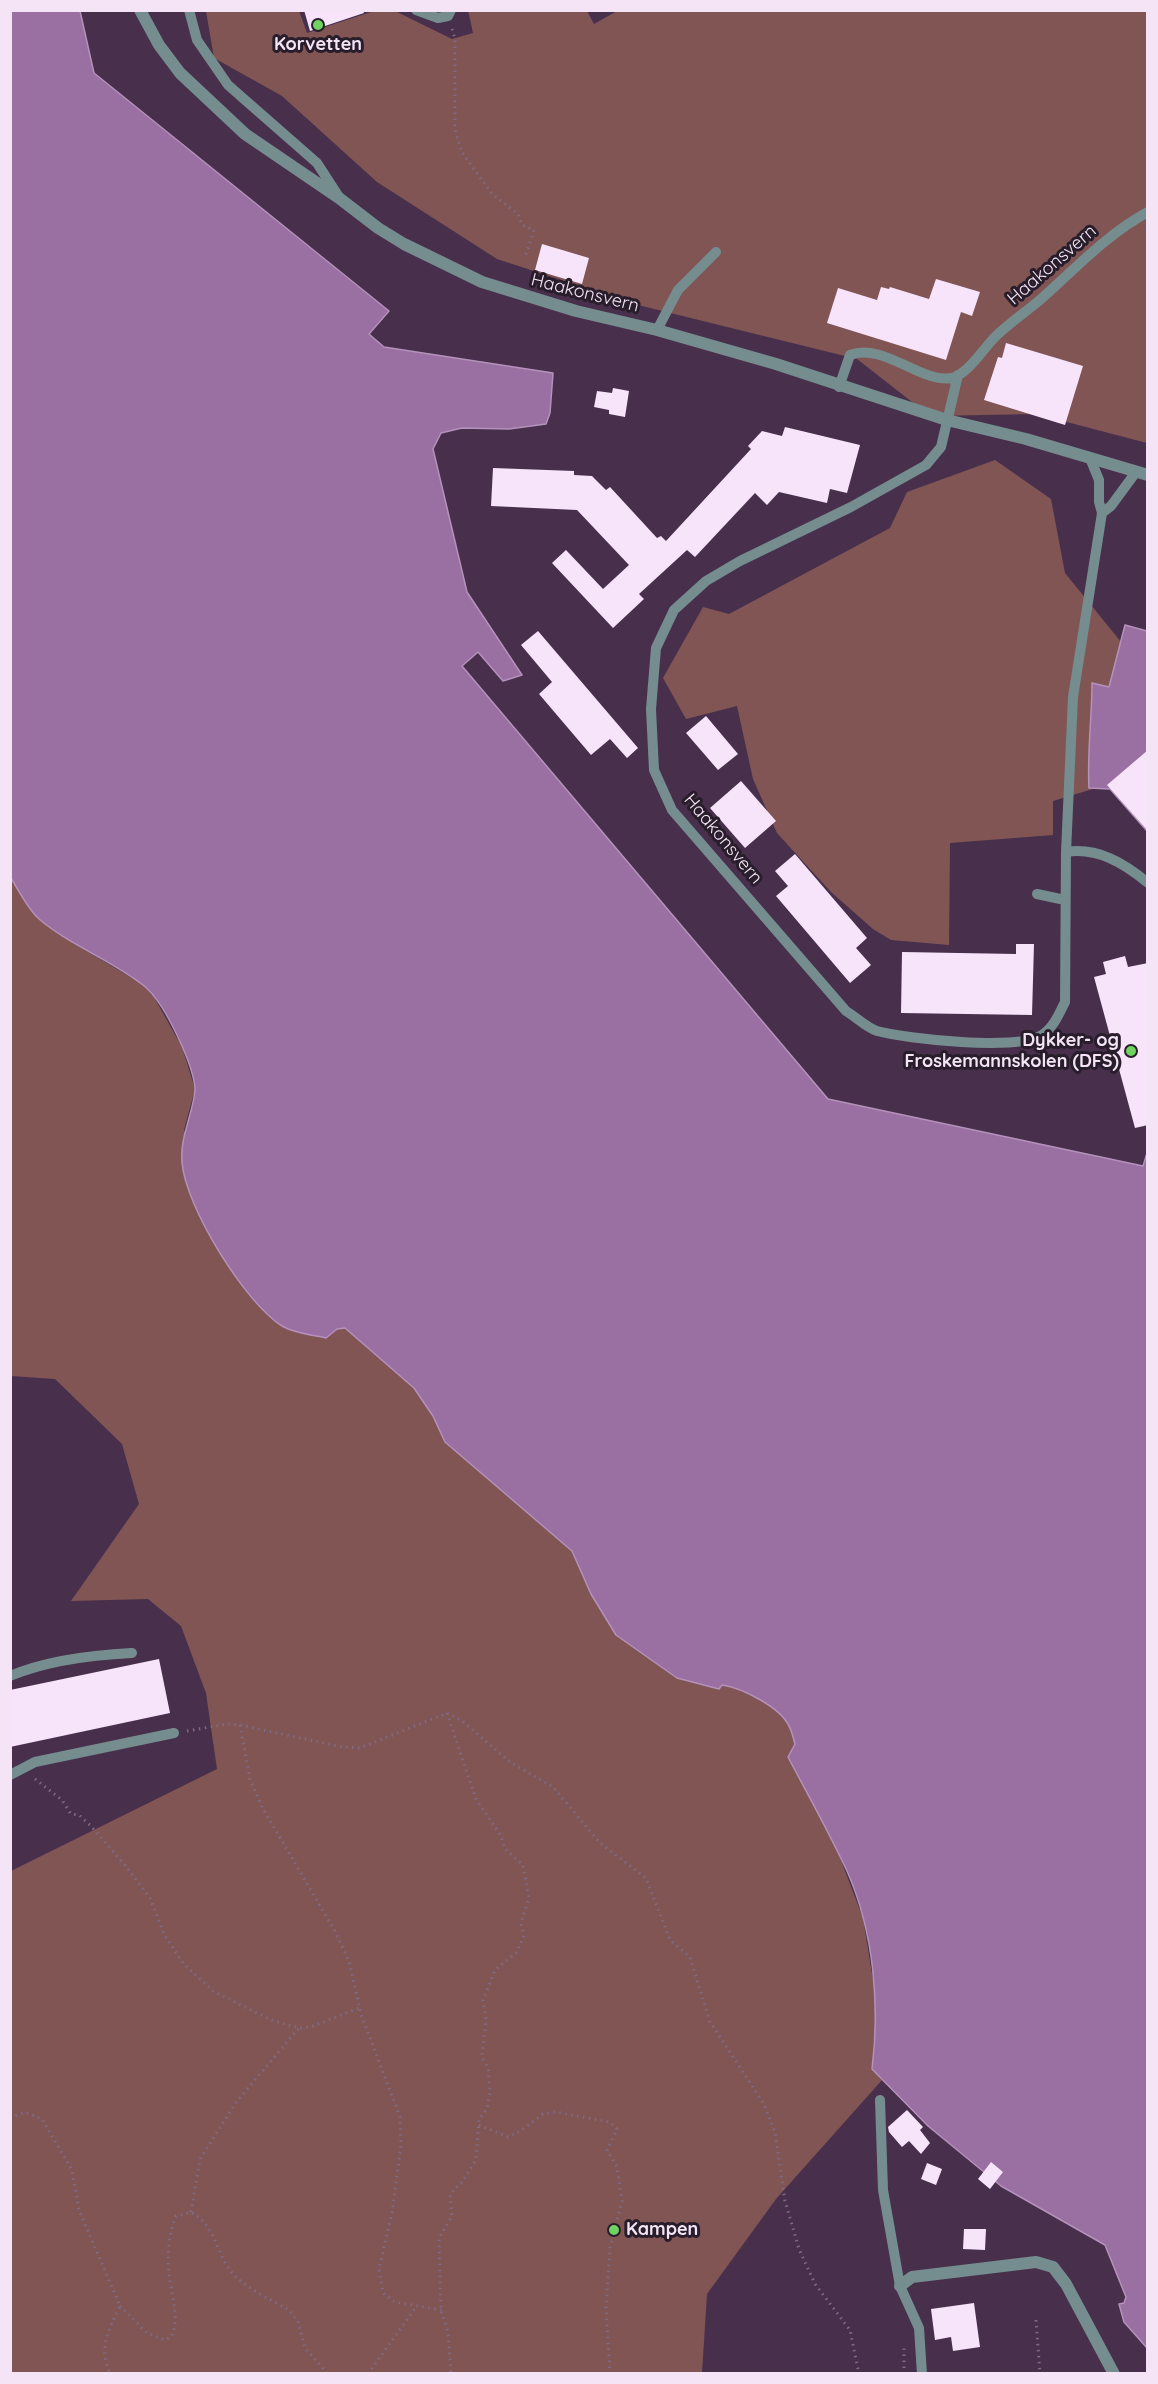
<!DOCTYPE html>
<style>
body{margin:0}
#map{position:relative;width:1158px;height:2384px;overflow:hidden;background:#48304d;font-family:Quicksand,sans-serif}
canvas{display:block}
.frame{position:absolute;inset:0;border:12px solid #f4e4f6;pointer-events:none}
</style>
<div id="map">
<canvas width="1158" height="2384"></canvas>
<div class="frame"></div>
</div>
<script>
const c = document.querySelector('canvas').getContext('2d');
c.lineJoin = 'round';
function fillPath(path, color) { c.fillStyle = color; c.fill(path, 'evenodd'); }
function trace(path, color, width, dash) { c.strokeStyle = color; c.lineWidth = width; c.lineCap = dash ? 'butt' : 'round'; c.setLineDash(dash || []); c.stroke(path); }
function drawText(font, color, halo, rows, align = 'center') {
  c.font = font + ' Quicksand,sans-serif'; c.lineWidth = 6; c.setLineDash([]); c.textBaseline = 'middle'; c.strokeStyle = halo; c.fillStyle = color; for (const [text, x, y, turn = 0] of rows) {
    c.save(); c.translate(x, y); c.rotate((+turn || 0) * Math.PI / 180); c.textAlign = isNaN(turn) ? turn : align; if (halo) c.strokeText(text, 0, 0); c.fillText(text, 0, 0); c.restore();
  }
}
fillPath(new Path2D(`
 M468,10l119,1 7,13 25,-14 528,1v432l-111,-29 -106,2 -73,-57 -219,-54 -141,-46 -120,-77 -95,-86 -68,-38 -8,-47h93l8,22 67,-22h21l57,28 21,-6z
 M995,460l56,39 14,74 56,69 -12,45 -17,-4c0,35 -5,69 -3,104l7,1 -43,13v34l-103,8 -1,102 -58,-5 -18,-11 -42,-37 -54,-59 -24,-54 -16,-73 -51,13 -23,-41 40,-71 26,7 161,-86 17,-36z
 M10,878l27,40 41,28 66,39 10,12 28,50 13,42 -11,41 99,197 43,11 11,-9 8,-1 69,60 20,28 11,26 127,109 19,43 25,41 150,67 23,22 74,194 14,87 -5,64 10,11 -106,119 -69,95 -5,79h-691v-502l206,-102 -11,-76 -25,-67 -33,-27 -77,2 68,-97 -17,-60 -67,-65 -44,-3z`), '#815554');
const water = new Path2D(`
 M10,11h70l14,62 295,238 -20,23 15,13 169,26 -3,40 -4,11 -37,5 -47,-1 -21,5 -8,16 34,143 55,83 -19,6 -25,-29 -16,14 366,433 315,67 4,-13v1195l-23,-26 -5,-18 5,-1 2,-6 -21,-52 -104,-59 -73,-60 -56,-57c8,-64 2,-137 -25,-198 -18,-39 -39,-76 -59,-114l7,-13c-2,-6 -3,-13 -6,-18 -9,-19 -47,-38 -67,-41l-3,4 -42,-11 -61,-43 -25,-41 -19,-43 -127,-109 -12,-26 -19,-28 -69,-60 -8,1 -11,9c-14,-3 -32,-5 -44,-12 -37,-23 -97,-120 -100,-164 -2,-26 11,-48 13,-72 0,-12 -8,-33 -13,-44 -8,-18 -22,-48 -39,-61 -32,-25 -72,-39 -104,-66 -11,-10 -20,-28 -28,-41z
 M1125,625l22,6v200l-37,-42 -21,-1c-2,-36 3,-70 3,-105l17,4z`);
fillPath(water, '#9a6fa2');
trace(water, '#b592bb', 1.5);
fillPath(new Path2D(`
 M304,10h59l1,3 -54,18z
 M542,244l47,14 -7,26 -47,-14z
 M936,279l44,13 -8,24 -11,-4 -15,48 -119,-37 11,-35 39,12 4,-13 8,2 1,-2 39,12z
 M1006,343l77,23 -18,59 -81,-25 14,-43 4,1z
 M613,388l16,3 -4,26 -16,-3v-4l-15,-3 3,-16 15,2z
 M785,427l75,18 -13,48 -17,-4 -3,14 -48,-11 -12,13 -12,-12 -60,64 -8,-7 -48,44 5,5 -31,29 -61,-65 14,-13 37,39 26,-24 -52,-55 -86,-4 2,-38 81,3v4l18,1 14,14 4,-3 47,51 4,-2 5,5 85,-92 -3,-3 14,-15 20,5z
 M538,631l100,117 -11,10 -17,-19 -19,16 -52,-61 13,-12 -31,-37z
 M706,716l32,38 -20,16 -32,-37z
 M1148,750v81l-41,-46z
 M741,781l35,40 -31,27 -35,-40z
 M795,854l72,84 -11,10 15,17 -21,18 -74,-87 12,-10 -13,-15z
 M1016,944h18l-2,71 -131,-2 1,-61 114,2z
 M1125,956l3,11 20,-4v162l-13,3 -41,-151 12,-3 -3,-12z
 M159,1659l11,54 -160,34v-57z
 M907,2110l16,17 -3,3 10,13 -9,11 -12,-13 -7,6 -13,-15 -1,-5z
 M991,2162l12,10 -13,17 -12,-10z
 M927,2163l15,6 -6,16 -15,-6z
 M964,2229h22l-1,21 -22,-1z
 M974,2303l6,44 -27,4 -2,-14 -16,3 -4,-31z`), '#f7e4fb');
trace(new Path2D(`
 M452,29l3,10v90l6,22 31,43 26,20 4,11 12,5 -9,27
 M447,1713l29,86 25,37 4,13 18,16 6,33 -8,26 3,11 -7,17 -22,18 -12,30 3,20 -4,37 6,11 2,24 -3,17 -8,10 -3,41 -14,22 -12,12 2,22 -13,22 2,72 7,22 3,42
 M240,1725l10,54 12,28 74,126 13,28 12,53 39,103 1,28 -9,68 -13,56 4,24 12,9 46,8
 M187,1731l40,-7 13,1 102,22 18,1 87,-35 14,7 49,42 43,25 47,56 46,35 24,62 20,17 20,65 54,82 11,28 10,69 14,48 16,35 35,46 9,44
 M35,1779l27,21 9,14 8,1 12,11 33,38 26,34 15,38 18,27 30,28 58,29 28,8 12,-1 48,-19
 M10,2118l15,-6 17,7 30,51 7,40 41,96c-11,24 -22,41 -10,68
 M479,2125l29,12 14,-7 21,-16 12,-2 55,10 7,7 -10,21 10,17 5,34 -12,47 -4,59 4,67
 M191,2212l9,-53 37,-58 62,-73
 M120,2306l27,27 18,7 6,-3c10,-18 -1,-45 -2,-65 -2,-19 0,-38 7,-56l15,-4c28,16 24,45 45,65 14,13 37,24 53,33l9,12 7,26 23,26
 M1036,2320l4,54
 M368,2374l48,-67
 M904,2374v-29`), '#806a84', 3, [1.5, 4.5]);
trace(new Path2D(`
 M189,10l8,30 31,45 89,78 22,34
 M416,10l22,8 10,-2 3,-6
 M657,330l21,-40 38,-38
 M958,375l-17,72 -15,18 -75,42 -111,54 -34,20 -32,29 -18,38 -5,61 3,61 18,40 174,201c10,6 21,17 31,20 30,8 140,20 165,4 12,-8 17,-21 23,-33l1,-150 7,-155 29,-184 -3,-11v-22l-9,-22
 M839,387l11,-32c33,-13 72,29 102,23 16,-4 31,-29 43,-41 14,-14 31,-25 46,-38 34,-30 66,-65 107,-87
 M1102,513l9,-7 25,-34
 M1066,852c31,-5 58,11 82,31
 M1037,894l28,6
 M10,1676c38,-16 82,-21 122,-23
 M10,1775l25,-13 139,-29
 M880,2100l3,90 17,96 19,42 3,46`), '#758d8e', 10);
trace(new Path2D(`
 M140,10l19,35 21,28 65,61 94,64 39,30 26,16 78,38 94,29 81,19 119,34 171,56 79,19 122,36
 M900,2286l12,-9 124,-15 17,5 13,17 48,90`), '#758d8e', 12);
for (const [x, y, r, color] of [
 [318,25,6,"#70d35f"],
 [1131,1051,6,"#70d35f"],
 [614,2230,6,"#70d35f"]
]) { const dot = new Path2D(); dot.arc(x, y, r, 0, 2 * Math.PI); c.fillStyle = color; c.fill(dot); trace(dot, '#281d2a', 2); }
drawText('bold 18px', '#f4e4f6', '#281d2a', [
 ["Korvetten",318,45],
 ["Dykker- og",1119,1041,"right"],
 ["Froskemannskolen (DFS)",1119,1062,"right"],
 ["Kampen",626,2230,"left"]
]);
drawText('18px', '#f4e4f6', '#281d2a', [
 ["Haakonsvern",1052,265,-41],
 ["Haakonsvern",585,293,14],
 ["Haakonsvern",723,839,50]
]);
</script>
